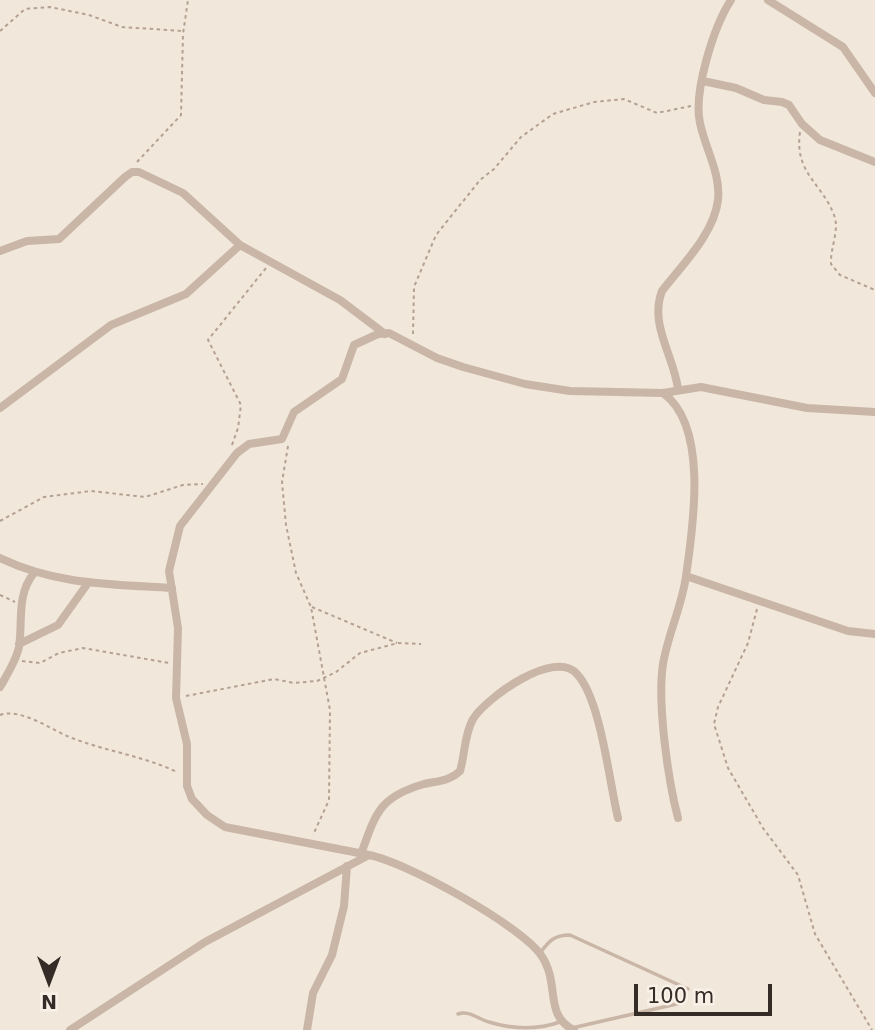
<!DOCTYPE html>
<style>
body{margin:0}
#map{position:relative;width:875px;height:1030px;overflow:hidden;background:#f1e7db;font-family:"DejaVu Sans",sans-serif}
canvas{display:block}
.north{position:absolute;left:14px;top:946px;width:70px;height:70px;-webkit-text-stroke:5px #f9f1e7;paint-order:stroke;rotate:180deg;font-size:19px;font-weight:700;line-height:28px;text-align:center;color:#352c27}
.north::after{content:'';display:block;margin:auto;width:24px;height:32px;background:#352c27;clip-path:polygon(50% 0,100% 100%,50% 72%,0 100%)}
.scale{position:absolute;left:634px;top:984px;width:138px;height:32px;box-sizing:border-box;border:4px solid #352c27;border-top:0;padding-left:9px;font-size:21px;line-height:24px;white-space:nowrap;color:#352c27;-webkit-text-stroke:5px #f9f1e7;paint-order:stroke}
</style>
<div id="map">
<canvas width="875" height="1030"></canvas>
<div class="north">N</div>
<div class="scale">100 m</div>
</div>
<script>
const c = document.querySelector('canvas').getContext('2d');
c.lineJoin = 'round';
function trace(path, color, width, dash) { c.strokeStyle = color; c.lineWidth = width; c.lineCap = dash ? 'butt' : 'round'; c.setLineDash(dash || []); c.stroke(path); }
trace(new Path2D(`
 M0,31l25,-22 25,-2 39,8 33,12 61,4
 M800,132c-6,41 22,51 34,83 6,15 -4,33 -3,49l9,11 35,15
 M137,162l44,-47 2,-81 5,-34
 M413,334l1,-47 22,-52 44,-55 14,-11 27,-32 32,-23 41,-12 30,-3 33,14 34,-7
 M232,445l6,-17 3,-23 -33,-65 58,-72
 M288,446l-6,36 4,43 10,48 15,34 19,103 -1,90 -16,35
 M0,521l44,-24 47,-6 54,6 38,-12 20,-1
 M0,595l15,7
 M312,607l85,36
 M757,609l-9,34 -30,64 -4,17 14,44 35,60 35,47 17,59 57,96
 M22,661l18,2 19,-10 24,-5 86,15
 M186,696l88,-17 20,4 23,-2 19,-9 24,-19 38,-10 23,1
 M0,715c20,-7 49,13 67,21 36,15 74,19 110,36`), '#b5a191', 2, [3.5, 3.5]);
trace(new Path2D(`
 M540,953c9,-12 14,-18 30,-18l118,54
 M458,1014c11,-4 20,5 31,8 23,7 48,8 71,0
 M572,1028l109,-25`), '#c9b6a7', 3.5);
trace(new Path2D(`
 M768,0l75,47 32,46
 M703,81l33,7 28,12 18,2 7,3 13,19 18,16 55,22
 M0,251l27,-10 32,-2 66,-62 7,-5h7l44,21 57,52 100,55 45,34
 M678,389c-4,-33 -29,-64 -16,-98 20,-26 52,-57 56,-91 3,-26 -13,-52 -18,-77 -7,-31 14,-97 31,-123
 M663,393c46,33 30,134 23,183 -4,30 -18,58 -23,88 -6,39 5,116 15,154
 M0,408l111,-83 75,-31 54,-49
 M0,558c57,27 110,26 172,30
 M686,576l162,55 27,3
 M19,644l39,-19 30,-42
 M0,687c7,-12 16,-26 19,-40 4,-25 -3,-52 15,-74
 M361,854c15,-41 18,-57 63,-70 13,-3 26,-3 36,-13 5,-16 4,-36 13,-52 13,-21 82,-71 104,-45 24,26 32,107 41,144
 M369,855l-144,-28 -18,-12 -15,-16 -5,-13v-42l-11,-46 2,-70 -9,-57 11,-45 57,-73 12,-9 33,-5 12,-27 48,-33 12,-34 24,-11 11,-1 48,25 26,9 62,17 45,7 93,2 38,-6 106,21 68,4
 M70,1030l135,-88 164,-87c37,7 151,70 172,100 20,29 2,60 33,75
 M307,1030l6,-37 19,-38 12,-49 3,-40`), '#c9b6a7', 8);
</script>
